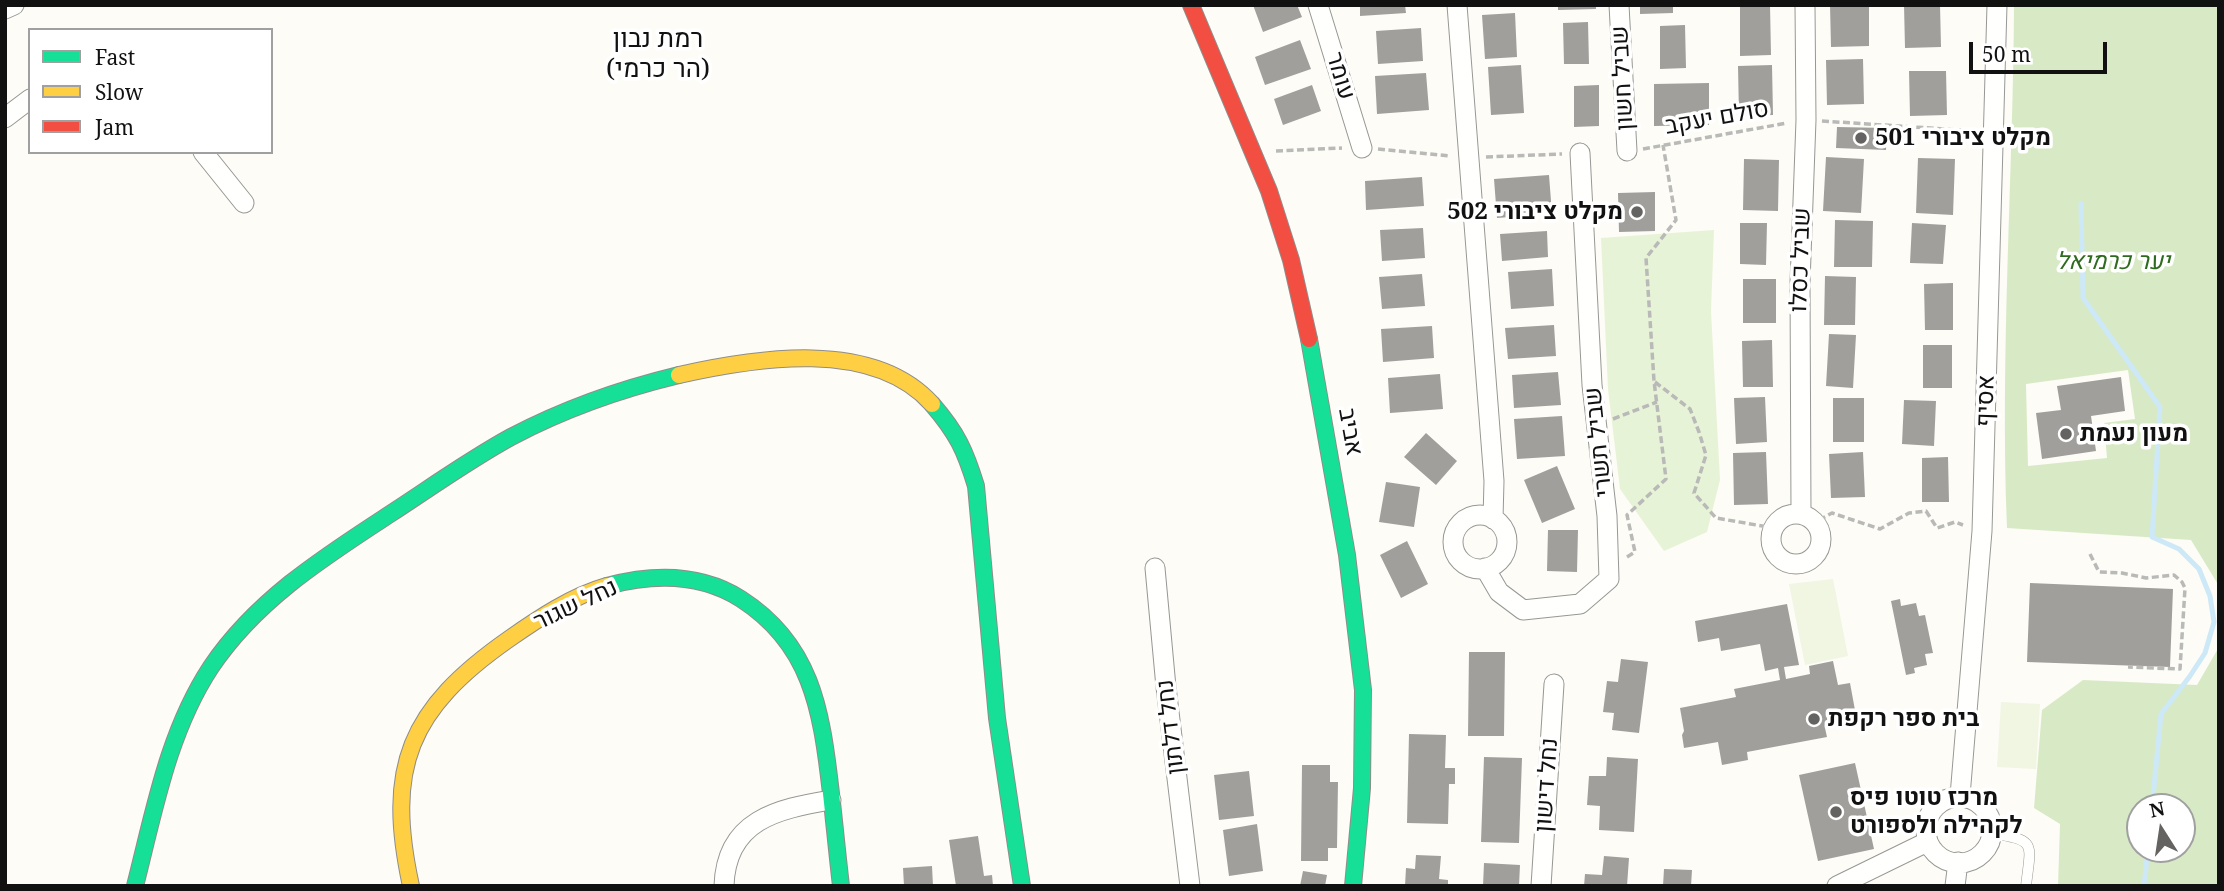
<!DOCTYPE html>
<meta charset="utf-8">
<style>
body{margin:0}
#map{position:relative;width:2224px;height:891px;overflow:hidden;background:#fdfcf7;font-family:"Noto Serif",serif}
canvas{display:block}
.frame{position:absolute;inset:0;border:7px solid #111;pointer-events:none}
.legend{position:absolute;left:28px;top:28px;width:245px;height:126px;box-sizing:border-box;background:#fff;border:2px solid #a0a0a0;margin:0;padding:9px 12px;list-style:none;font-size:21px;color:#111}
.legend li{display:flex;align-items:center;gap:14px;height:35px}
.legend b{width:35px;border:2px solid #a0a0a0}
.north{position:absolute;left:2126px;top:793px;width:70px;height:70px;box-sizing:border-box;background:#fff;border:2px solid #a0a0a0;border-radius:50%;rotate:348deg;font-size:19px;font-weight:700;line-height:28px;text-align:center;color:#111}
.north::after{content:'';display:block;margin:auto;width:24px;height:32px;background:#646362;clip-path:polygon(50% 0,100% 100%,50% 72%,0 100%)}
.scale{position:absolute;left:1969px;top:42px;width:138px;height:32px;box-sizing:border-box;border:4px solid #111;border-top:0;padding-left:9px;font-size:21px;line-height:24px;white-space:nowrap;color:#111;-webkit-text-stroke:5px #fff;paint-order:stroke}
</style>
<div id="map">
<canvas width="2224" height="891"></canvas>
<div class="frame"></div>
<ul class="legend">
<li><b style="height:9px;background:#16e098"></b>Fast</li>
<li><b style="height:9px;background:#ffcf43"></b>Slow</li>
<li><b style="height:9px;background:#f24e42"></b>Jam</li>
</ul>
<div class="north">N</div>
<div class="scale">50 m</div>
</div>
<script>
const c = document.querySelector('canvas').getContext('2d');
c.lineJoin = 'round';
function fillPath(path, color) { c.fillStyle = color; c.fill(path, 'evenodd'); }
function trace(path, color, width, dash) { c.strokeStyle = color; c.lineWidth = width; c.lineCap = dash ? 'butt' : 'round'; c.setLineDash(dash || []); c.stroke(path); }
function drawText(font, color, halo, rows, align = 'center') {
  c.font = font + ' "Noto Serif",Heebo,serif'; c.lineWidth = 7; c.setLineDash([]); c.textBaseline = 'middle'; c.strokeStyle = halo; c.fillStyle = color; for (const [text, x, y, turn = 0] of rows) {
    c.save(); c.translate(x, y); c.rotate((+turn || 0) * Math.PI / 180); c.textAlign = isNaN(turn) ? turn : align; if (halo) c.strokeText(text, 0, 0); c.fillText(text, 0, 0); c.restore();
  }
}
fillPath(new Path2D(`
 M1714,230l-3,81 9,169 -13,52 -43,19 -44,-62 -12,-100 -7,-151z`), '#e7f3d7');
fillPath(new Path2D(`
 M2014,5h205v581l-28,-46 -184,-12c-7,-174 6,-349 7,-523zM2128,370l7,49 -31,4 3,35 -79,8 -2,-82z
 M2219,647v239h-161l2,-62 -26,-16 8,-98 41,-30 114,5zM2140,807h42v42h-42z`), '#d8eac5');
fillPath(new Path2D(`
 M1833,579l15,77 -43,9 -16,-81z
 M2001,702l39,2 -4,65 -39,-2z`), '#f0f6e1');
trace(new Path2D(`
 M2081,204l2,94 77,109 -8,130 27,12 20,20 11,27 4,26 -9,31 -15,23 -29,38 -9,93
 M2144,886l4,-37`), '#cde8f7', 5);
fillPath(new Path2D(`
 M1253,5h44l5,12 -39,15z
 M1360,5h45l1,8 -46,3z
 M1558,5h38v4l-38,1z
 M1640,5h33v8l-33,1z
 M1750,5h20l1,50 -31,1v-50z
 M1830,5h39v41l-38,1z
 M1904,5h36l1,42 -36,1z
 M1515,13l2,44 -32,2 -3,-44z
 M1588,22l1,42h-25l-1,-41z
 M1685,25l1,43 -26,1v-43z
 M1421,28l2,33 -45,3 -2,-33z
 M1300,40l11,29 -46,16 -10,-28z
 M1863,59l1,45 -37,1 -1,-45z
 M1521,65l3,48 -33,2 -3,-48z
 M1772,65l1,50 -34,1 -1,-50z
 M1909,71h37l1,44 -37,1z
 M1426,73l3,37 -52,4 -2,-38z
 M1709,83v42l-55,1v-42z
 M1312,85l9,26 -38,14 -9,-26z
 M1599,85v41l-25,1v-41z
 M1837,127l50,1 -1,22 -50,-2z
 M1826,157l38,2 -3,54 -38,-2z
 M1918,158l37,1 -2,56 -37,-2z
 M1744,159l35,1 -1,51 -35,-1z
 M1549,175l3,39 -55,4 -3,-39z
 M1422,177l2,29 -58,4 -1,-29z
 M1655,192v39l-36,1 -1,-39z
 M1835,220l38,1 -1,46h-38z
 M1740,223h27l-1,42 -26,-1z
 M1912,223l34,2 -3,39 -33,-1z
 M1423,228l2,30 -43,3 -2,-31z
 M1547,231l1,26 -46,4 -2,-27z
 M1552,269l2,37 -43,3 -3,-37z
 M1422,274l3,32 -43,3 -3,-32z
 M1825,276l31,1 -1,48h-31z
 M1743,279h33v44h-33z
 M1953,283v47h-28l-1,-46z
 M1554,325l2,31 -48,3 -3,-31z
 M1432,326l2,32 -51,4 -2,-33z
 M1829,334l27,1 -3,53 -27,-2z
 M1772,340l1,47h-30l-1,-46z
 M1923,345h29v43h-29z
 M1558,372l3,33 -47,3 -2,-33z
 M1440,374l3,35 -53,4 -2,-35z
 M2121,377l4,34 -34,5 5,35 -54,8 -6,-46 25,-3 -4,-24z
 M1765,397l2,45 -31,2 -2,-46z
 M1833,398h31v44h-31z
 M1904,400l32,1 -2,45 -32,-2z
 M1562,416l3,40 -48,3 -3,-40z
 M1426,433l31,28 -21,24 -32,-28z
 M1766,452l2,52 -34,1 -1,-52z
 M1863,452l2,45 -34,1 -2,-44z
 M1948,457l1,45h-27v-44z
 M1557,466l18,43 -33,14 -18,-43z
 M1386,482l34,5 -6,40 -35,-5z
 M1548,530h30l-1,42 -30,-1z
 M1407,541l21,43 -27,14 -21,-43z
 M2030,583l143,6 -3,78 -143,-5z
 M1900,599l1,7 15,-3 3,13 6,-1 8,38 -8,1 2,11 -13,3 1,5 -9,2 -15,-74z
 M1787,604l12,61 -15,2 2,12 24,-5 -1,-8 24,-5 5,24 12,-2 7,38 -32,7 2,9 -80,15 1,8 -26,5 -4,-23 -34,6 -2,-13 2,-4 -4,-23 56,-11 -2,-8 46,-9 -2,-12 -13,3 -5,-27 -39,7 -2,-13 -21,4 -3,-21z
 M1469,652h36l-1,84h-36z
 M1621,659l27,3 -9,71 -27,-3 2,-17 -11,-1 4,-31 11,1z
 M1409,734l37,1 -1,33h10v16h-6l-1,40 -41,-1z
 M1484,757l38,1 -3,85 -38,-1z
 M1607,757l31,2 -4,73 -35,-2 1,-24 -13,-1 2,-29h17z
 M1855,763l19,86 -56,12 -19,-86z
 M1302,765h28v17h8l-1,66h-9v13h-27z
 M1249,771l5,45 -35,4 -5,-45z
 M1257,824l6,47 -34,5 -6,-46z
 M978,836l6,40 8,-1 1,11h-37l-7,-46z
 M1416,855l25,1 -2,23 9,1v6h-43l1,-18 9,1z
 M1604,856l25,2 -2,28h-43l1,-12 17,1z
 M1484,863l36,2 -1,21h-36z
 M932,866l1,20h-29l-1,-18z
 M1664,869l28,1 -1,16h-28z
 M1303,871l24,4 -2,11h-25z`), '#a19f9c');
const lane = new Path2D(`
 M1992,833c45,8 39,9 34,53`);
const street = new Path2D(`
 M1318,5l44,143
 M1457,5l37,476 -1,38
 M1619,5l8,146
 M5,9l9,-4
 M5,118l25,-19
 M203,152l41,51
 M1771 539a25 25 0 1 1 50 0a25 25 0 1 1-50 0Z
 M1801,514l-1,-231 6,-163 -1,-115
 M1453 542a27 27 0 1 1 54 0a27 27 0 1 1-54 0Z
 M1155,568l11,119 24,199
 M1485,568l14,24 24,18 57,-6 29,-25 -2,-63 -15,-131 -12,-232
 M1960,796l22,-265 15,-526
 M1926 830a33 33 0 1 1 66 0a33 33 0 1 1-66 0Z
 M724,886c2,-66 53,-77 107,-86
 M1541,886l13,-202
 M1837,886l90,-44
 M1955,886l3,-24`);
const fast = new Path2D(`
 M1309,339l38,216 16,135 -1,98 -9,98
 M932,404c25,29 33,46 44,82l21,232 25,168
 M607,586c45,-12 93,-13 134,13 70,45 80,110 89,186 4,33 7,67 11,101
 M135,886c19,-74 33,-154 76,-219 45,-67 113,-110 179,-153 40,-26 79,-54 121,-77 53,-28 110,-48 168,-62`);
const slow = new Path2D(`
 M679,375c76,-17 194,-37 253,29
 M411,886c-26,-119 -2,-177 98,-247 30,-21 63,-43 98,-53`);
const jam = new Path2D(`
 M1191,5l78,186 22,69 18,79`);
trace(lane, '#979795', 11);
trace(street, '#979795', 21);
trace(fast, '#8e8d8b', 18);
trace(slow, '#8e8d8b', 18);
trace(jam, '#8e8d8b', 18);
trace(new Path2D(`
 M1822,121l153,10
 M1378,149l72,7
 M1643,149l144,-26
 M1276,151l66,-3
 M1486,157l76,-3
 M1655,382l35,27 9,23 7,23 -12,38 22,25 58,10
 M1613,419l44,-17
 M1819,520l13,-7 48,16 29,-16 17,-2 11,17 18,-6 8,3
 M2090,554l9,18 23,1 24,5 28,-3 8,7 3,6 -5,81 -52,-2
 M1627,557l8,-5 -8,-37 39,-36 -12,-98 -8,-123 30,-38 -13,-75`), '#b9b9b8', 3.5, [7, 3.5]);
trace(lane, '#fffffe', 10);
trace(street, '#fffffe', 19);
trace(fast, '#16e098', 16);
trace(slow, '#ffcf43', 16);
trace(jam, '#f24e42', 16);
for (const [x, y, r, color] of [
 [1861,138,7,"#646362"],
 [1637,212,7,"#646362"],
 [2066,434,7,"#646362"],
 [1814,719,7,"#646362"],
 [1836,812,7,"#646362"]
]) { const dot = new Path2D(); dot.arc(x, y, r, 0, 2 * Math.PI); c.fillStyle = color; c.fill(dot); trace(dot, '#fff', 2.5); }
drawText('24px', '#111', '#fff', [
 ["עומר",1340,76,73],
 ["שביל חשון",1623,78,-93],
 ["סולם יעקב",1717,118,-10],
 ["שביל כסלו",1801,260,-88],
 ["אסיף",1986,401,-88],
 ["אביב",1350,432,80],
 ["שביל תשרי",1599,442,-96],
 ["נחל שגור",576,605,-25],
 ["נחל דלתון",1171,727,-97],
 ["נחל דישון",1547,785,-86]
]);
drawText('bold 24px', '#111', '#fff', [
 ["מקלט ציבורי 501",1875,138],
 ["מקלט ציבורי 502",1623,212,"right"],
 ["מעון נעמת",2080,434],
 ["בית ספר רקפת",1828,719],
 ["מרכז טוטו פיס",1850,798],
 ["לקהילה ולספורט",1850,826]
], 'left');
drawText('italic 24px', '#2f6b1f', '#fff', [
 ["יער כרמיאל",2113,262]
]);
drawText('26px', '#111', '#fff', [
 ["רמת נבון",658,40],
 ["(הר כרמי)",658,70]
]);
</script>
